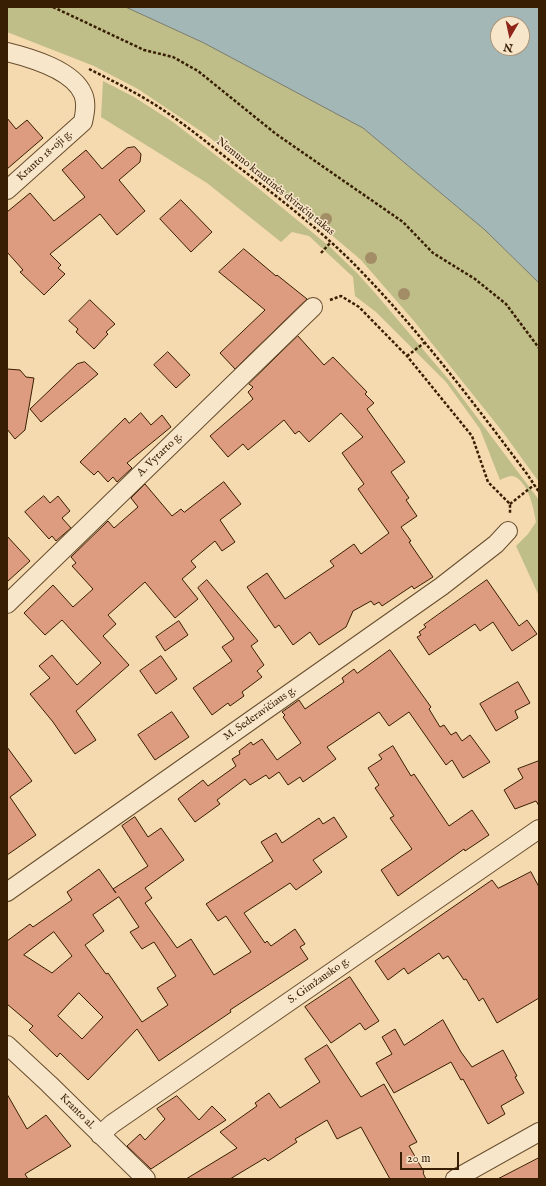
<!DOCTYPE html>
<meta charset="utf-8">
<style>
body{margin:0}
#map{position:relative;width:546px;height:1186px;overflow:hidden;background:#f5d9af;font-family:"IM FELL English",serif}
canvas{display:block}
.frame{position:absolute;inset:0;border:8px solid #381e02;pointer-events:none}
.north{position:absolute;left:490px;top:16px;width:40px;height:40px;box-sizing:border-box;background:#f8e6cb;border:1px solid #ab967b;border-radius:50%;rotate:189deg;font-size:11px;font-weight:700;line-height:16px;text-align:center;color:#381e02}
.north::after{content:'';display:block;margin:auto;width:14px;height:18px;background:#8f2418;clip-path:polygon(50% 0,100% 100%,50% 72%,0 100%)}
.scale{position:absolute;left:400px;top:1152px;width:59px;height:18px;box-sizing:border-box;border:2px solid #381e02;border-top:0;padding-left:5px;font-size:12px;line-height:14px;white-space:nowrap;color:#381e02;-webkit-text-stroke:3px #f8e6cb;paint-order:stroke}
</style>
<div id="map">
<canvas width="546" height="1186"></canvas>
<div class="frame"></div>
<div class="north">N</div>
<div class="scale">20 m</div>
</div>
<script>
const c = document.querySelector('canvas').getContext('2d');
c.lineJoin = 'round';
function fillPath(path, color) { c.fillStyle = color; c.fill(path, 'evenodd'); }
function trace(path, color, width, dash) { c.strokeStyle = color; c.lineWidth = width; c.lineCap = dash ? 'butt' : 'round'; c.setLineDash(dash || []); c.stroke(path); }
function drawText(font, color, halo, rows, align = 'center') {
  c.font = font + ' "IM FELL English",serif'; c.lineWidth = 3; c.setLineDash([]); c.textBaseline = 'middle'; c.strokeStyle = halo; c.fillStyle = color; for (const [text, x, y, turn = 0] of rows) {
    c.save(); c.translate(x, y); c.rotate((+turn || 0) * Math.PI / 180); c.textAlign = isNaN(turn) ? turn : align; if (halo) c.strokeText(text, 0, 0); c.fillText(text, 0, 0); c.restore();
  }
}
fillPath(new Path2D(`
 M7,7h119l78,36 159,85 122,102 54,53v199l-37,-51 -88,-110 -53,-61 -73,-62 -83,-64 -67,-45 -44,-23 -87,-34z
 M103,81l31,16 39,25 85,66 71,58 28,27 18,20 74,87 90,120v96l-23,-50 12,-12 8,-12c-2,-13 -8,-43 -24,-46 -3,0 -8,2 -12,4l-20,-51 -34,-47 -70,-70 -21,-16 -2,-19 -44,-41 -17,-4 -11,10 -74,-59 -106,-66z`), '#bfbe88');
const water = new Path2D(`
 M126,7h413v276l-54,-53 -122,-102 -159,-85zM498,24h24v24h-24z`);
fillPath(water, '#a2b7b6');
trace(water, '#787a6e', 1);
const building = new Path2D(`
 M7,118l9,11 11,-9 16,18 -36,31z
 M135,147l6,7 -1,8 -21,18 26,31 -28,24 -17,-21 -50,40 11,11 -3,3 7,6 -21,21 -24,-23 3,-2 -16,-18v-40l23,-19 24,28 31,-24 -23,-27 24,-20 16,19 25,-21z
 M181,200l31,32 -21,20 -31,-33z
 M244,249l32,27 1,-1 30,24 -72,70 -15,-16 45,-43 -46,-38z
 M90,300l25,24 -9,8 2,2 -14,15 -18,-17 2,-3 -9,-8z
 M298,336l26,29 9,-8 34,35 -2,2 9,9 -7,6 38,53 -14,10 18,26 -3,2 11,16 -16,11 10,14 -2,1 24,35 -19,12 -2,-3 -30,20 -3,-4 -5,3 -3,-4 -18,10 -7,16 -27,18 -9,-13 -17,13 -14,-20 -4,3 -28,-41 20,-14 18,26 49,-33 -4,-5 24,-17 7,10 28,-21 -31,-44 6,-5 -22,-31 21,-16 -22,-24 -32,29 -10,-11 -4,3 -11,-14 -36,30 -5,-6 -15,13 -18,-21 43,-37 -5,-7 5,-5 -4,-3z
 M168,352l22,23 -14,13 -22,-23z
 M85,362l13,12 -57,48 -11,-13 47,-45z
 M7,369l13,1 6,7 8,1 -9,52 -10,9 -8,-10z
 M141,413l10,12 11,-10 9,12 -44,36 5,5 -15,14 -4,-5 -5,5 -10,-11 -4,4 -14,-13 45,-44 4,5z
 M224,482l17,22 -21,16 15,22 -13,9 -7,-10 -24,20 5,6 -14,12 16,20 -23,19 -30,-36 -37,33 8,9 -13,12 26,29 -53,46 20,29 -21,14 -22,-32 -23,-28 20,-16 -11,-12 13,-11 25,30 24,-22 -39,-43 -17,15 -21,-22 29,-28 20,22 20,-18 -21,-23 4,-3 -5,-6 37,-36 6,7 24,-21 -7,-9 14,-14 27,32 9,-7 3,3z
 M44,496l6,7 8,-7 12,15 -8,7 9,10 -15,13 -4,-5 -3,3 -24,-27z
 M7,536l23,25 -23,21z
 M207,580l51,61 -7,5 13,19 -7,6 5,6 -20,15 2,4 -14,10 -2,-3 -16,12 -19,-27 39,-27 -10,-14 12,-8 -1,-2 -35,-49z
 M487,580l32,46 8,-6 10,14 -25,17 -19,-29 -13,9 -5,-7 -46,31 -12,-18 4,-2 -2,-3 7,-5 -2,-2z
 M179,621l9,14 -23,16 -9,-14z
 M390,650l41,57 -2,2 11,18 4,-2 7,10 5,-3 6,9 8,-6 20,27 -27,16 -11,-18 -6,5 -37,-53 -20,14 -10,-14 -52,35 9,12 -33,23 -3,-5 -12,8 -9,-13 -10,7 -3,-4 -16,10 -5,-6 -28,21 3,4 -25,18 -17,-23 25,-19 5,6 28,-20 -4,-7 8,-5 -1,-3 12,-9 2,3 9,-6 15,21 24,-17 -18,-26 2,-2 -3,-3 17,-12 6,9 39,-27 -2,-4 12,-9 3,4z
 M161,656l16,23 -21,15 -16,-23z
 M518,682l12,21 -15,8 3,7 -22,13 -16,-27z
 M172,712l17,25 -34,23 -17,-25z
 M393,746l18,30 3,-2 35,52 23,-16 17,25 -24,16 -1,-2 -66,47 -17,-26 31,-21 -22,-31 4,-2 -19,-28 4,-3 -11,-17 14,-9 -3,-4z
 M7,747l25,34 -22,16 26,38 -29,20z
 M539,761v45l-3,-5 -21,8 -11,-19 19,-12 -5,-9z
 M135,817l13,20 13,-9 23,32 -39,28 7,10 -7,5 32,45 14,-9 23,36 37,-23 -25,-36 -8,5 -12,-17 67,-43 -12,-19 15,-9 6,10 37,-25 4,6 11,-7 13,20 -34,23 9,12 -26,18 -6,-7 -46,30 21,30 2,-2 4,5 24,-17 10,15 -5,3 8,12 -78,51 1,2 -72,49 -22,-32 -49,51 -28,-27 -3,4 -28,-27 4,-4 -26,-22v-63l23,-17 3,3 39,-27 -5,-8 32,-23 17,24 -3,-4 35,-23 -26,-40zM119,897l20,30 -9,5 12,17 12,-7 22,34 -19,12 11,17 -26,17 -34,-49 -2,1 -21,-29 19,-14 -11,-16zM54,932l18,24 -20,17 -28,-18zM79,993l24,24 -21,22 -24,-23z
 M531,872l8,15v111l-42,25 -14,-25 -4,3 -13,-22 -2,1 -16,-24 -5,3 -4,-6 -31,21 -4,-6 -16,12 -13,-19 117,-81 6,8z
 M350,977l29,44 -14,9 -5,-7 -29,20 -26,-36z
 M443,1020l18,32 11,15 31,-17 14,26 -2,1 9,16 -23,13 4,8 -17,10 -25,-45 -2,1 -10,-18 -57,31 -18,-30 16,-9 -10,-17 13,-8 9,16z
 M327,1045l34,52 23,-13 33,58 -8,4 15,26 -1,1 3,6h-36l-29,-52 -24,12 -10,-19 -32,19 2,3 -29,19 -3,-3 -35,21h-44l51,-31 -17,-16 37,-26 -2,-3 14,-10 11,15 40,-26 -15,-23z
 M7,1094l20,35 19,-14 25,31 -46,28 3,5h-21z
 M177,1096l22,24 13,-14 14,14 -75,49 -24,-23 13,-12 5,6 20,-21 -8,-10z
 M539,1158v21h-41z`);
fillPath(building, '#dd9b7f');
trace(building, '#381e02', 1);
const street = new Path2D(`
 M7,52c24,6 66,18 76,42 4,9 2,19 0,28l-76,68
 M7,604l306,-297
 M7,892l435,-306 54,-42 12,-13
 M7,1045l42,39 97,95
 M100,1135l12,-11 427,-295
 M455,1179l84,-47`);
trace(street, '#674d2d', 20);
trace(new Path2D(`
 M53,7l91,43 29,7 25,14 78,63 127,88 30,31 42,26 31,25 33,44
 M89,69c30,15 60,30 87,50 24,17 46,36 69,53 38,29 76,59 109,92 64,65 119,138 173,210l12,18
 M321,253l9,-10
 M330,300l11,-4 18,11 48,49 65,80 16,46 22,22v9
 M407,356l17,-13
 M510,504l24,-19`), '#381e02', 2.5, [3, 2]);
trace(street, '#f8e6cb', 18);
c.fillStyle = '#a38d66';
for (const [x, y] of [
 [326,219],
 [371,258],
 [404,294]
]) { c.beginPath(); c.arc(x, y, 6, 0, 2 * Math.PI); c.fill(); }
drawText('11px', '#381e02', '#f8e6cb', [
 ["Kranto 18-oji g.",45,156,-42],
 ["Nemuno krantinės dviračių takas",275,187,39],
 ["A. Vytarto g.",160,455,-44],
 ["M. Sederavičiaus g.",260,714,-35],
 ["S. Gimžausko g.",319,981,-35],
 ["Kranto al.",77,1112,45]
]);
</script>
